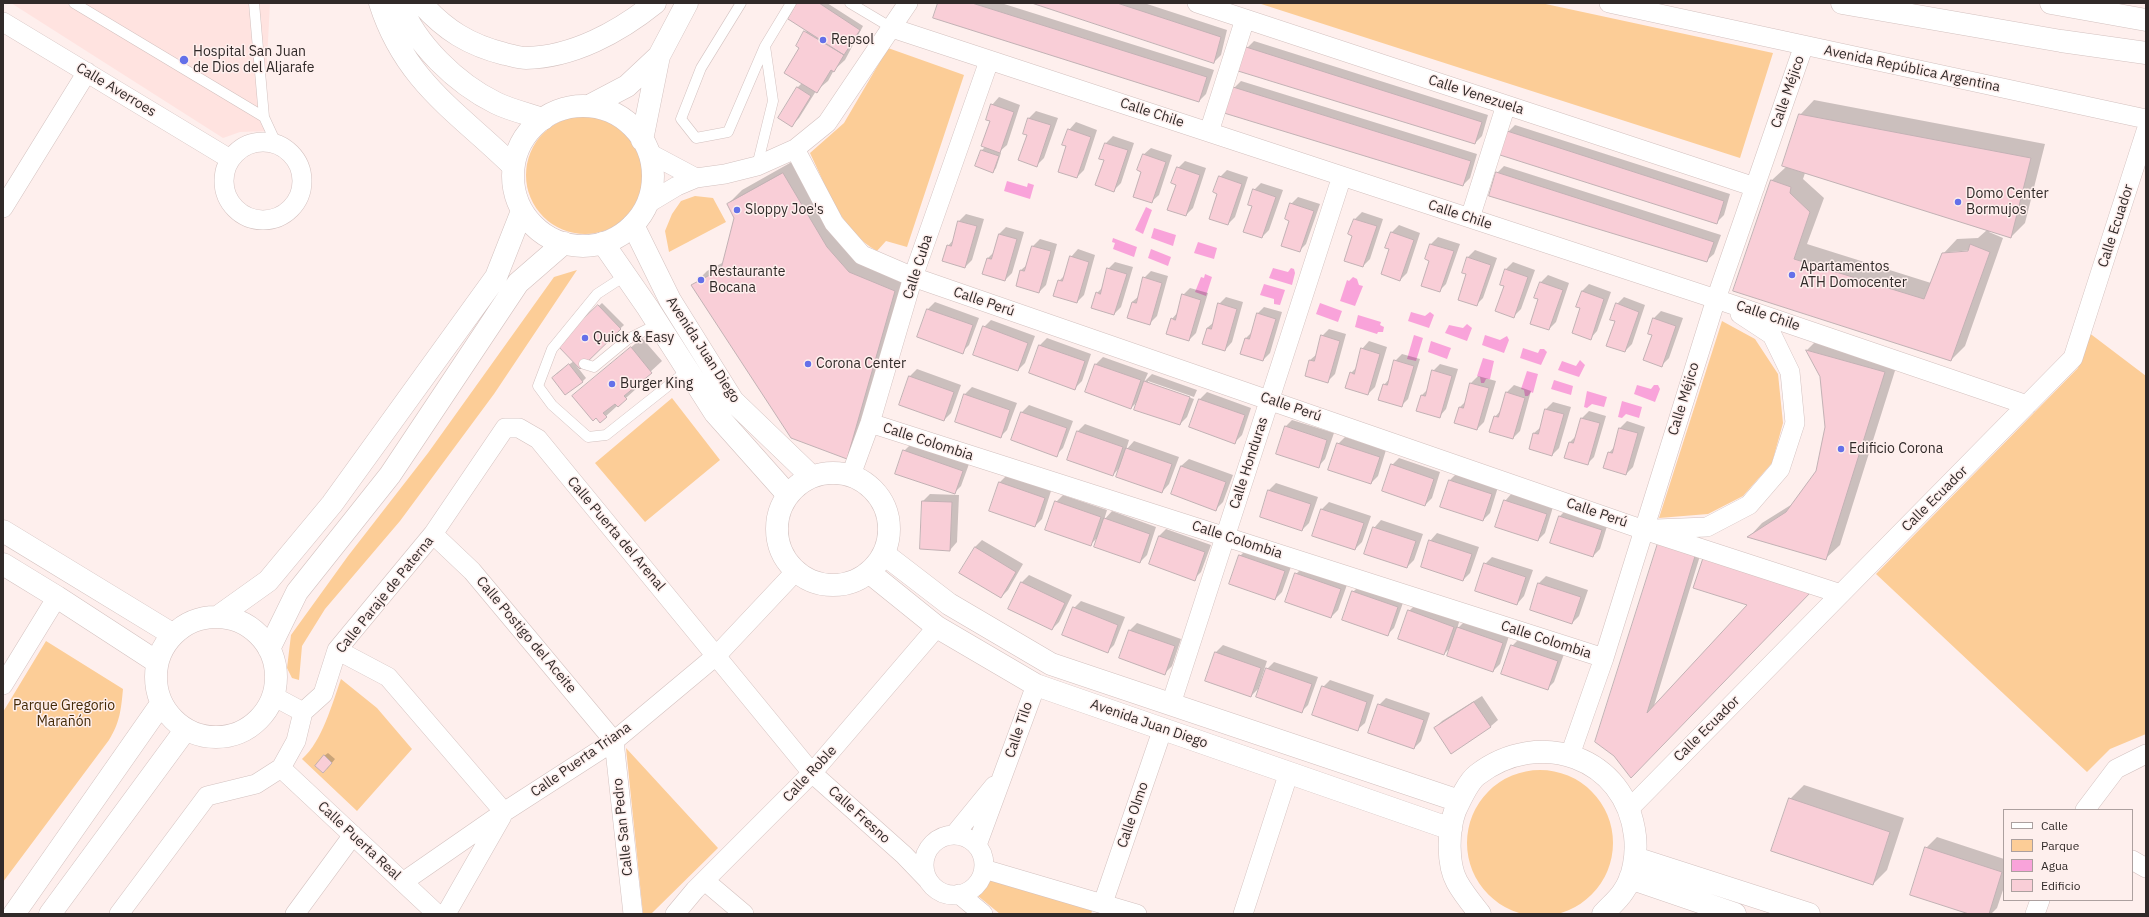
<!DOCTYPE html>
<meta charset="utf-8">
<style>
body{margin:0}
#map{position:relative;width:2149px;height:917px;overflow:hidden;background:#feefed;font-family:"IBM Plex Sans",sans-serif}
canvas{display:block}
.frame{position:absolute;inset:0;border:4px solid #312a29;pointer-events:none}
.legend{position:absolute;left:2003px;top:809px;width:130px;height:92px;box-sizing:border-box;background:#feefed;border:1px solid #aca09f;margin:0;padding:5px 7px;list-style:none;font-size:12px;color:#312a29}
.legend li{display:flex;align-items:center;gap:8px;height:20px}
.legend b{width:20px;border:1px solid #aca09f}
</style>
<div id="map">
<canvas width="2149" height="917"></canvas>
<div class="frame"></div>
<ul class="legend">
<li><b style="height:5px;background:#fff"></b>Calle</li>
<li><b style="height:11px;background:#fccd97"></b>Parque</li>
<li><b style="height:11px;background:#f9a3da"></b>Agua</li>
<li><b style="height:11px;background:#f9ced7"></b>Edificio</li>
</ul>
</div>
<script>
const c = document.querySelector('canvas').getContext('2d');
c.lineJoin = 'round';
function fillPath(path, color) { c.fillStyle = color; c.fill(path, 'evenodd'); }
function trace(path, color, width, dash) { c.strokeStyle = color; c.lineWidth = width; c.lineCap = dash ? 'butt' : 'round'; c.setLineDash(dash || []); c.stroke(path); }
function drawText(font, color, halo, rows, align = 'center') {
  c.font = font + ' "IBM Plex Sans",sans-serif'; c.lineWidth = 3; c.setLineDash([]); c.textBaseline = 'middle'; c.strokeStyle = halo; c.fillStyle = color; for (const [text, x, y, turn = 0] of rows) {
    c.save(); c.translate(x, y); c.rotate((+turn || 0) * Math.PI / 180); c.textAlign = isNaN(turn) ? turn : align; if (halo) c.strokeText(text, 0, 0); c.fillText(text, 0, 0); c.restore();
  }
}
fillPath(new Path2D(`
 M11,3h259l-6,114 6,14 -30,1 -17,6z`), '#ffe3e0');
fillPath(new Path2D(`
 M1258,3h283l232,50 -33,105z
 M888,48l76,27 -57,172 -21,-6 -9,10c-36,-20 -50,-63 -67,-98l34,-30z
 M526 175a59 59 0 1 1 118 0a59 59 0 1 1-118 0Z
 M695,196l18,2 13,24 -57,30 -4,-21 7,-17 9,-13z
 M577,270l-83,124 -94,127 -75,88 -23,37 -3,34 -7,-2 -5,-10 4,-33 57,-79 80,-103 126,-176z
 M1722,321l33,18 23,35 5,49 -11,40 -29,33 -35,18 -49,4z
 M2088,332l58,44v358l-36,15 -23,23 -211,-198 202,-206z
 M672,398l48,62 -75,62 -50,-59z
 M46,641l77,48c-2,21 -3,33 -14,51l-106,142v-170z
 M341,679l36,29 35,41 -55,62 -55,-52c20,-17 30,-55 39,-80z
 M626,748l92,100 -67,66h-8z
 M1467 843a73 73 0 1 1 146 0a73 73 0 1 1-146 0Z
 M988,878l105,30 -2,6h-91l-22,-18z`), '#fccd97');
fillPath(new Path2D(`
 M1007,181l20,6 1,-4 6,2 -4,14 -26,-8z
 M1146,207l6,3 -9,24 -8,-4z
 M1154,228l22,7 -3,11 -22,-8z
 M1113,238l24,9 -3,10 -21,-8 2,-6 -3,-1z
 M1198,242l19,6 -3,11 -20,-6z
 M1151,249l20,8 -3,9 -20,-8z
 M1273,268l15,4 3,-4 3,1 1,4 -3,12 -23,-7z
 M1205,274l7,3 -6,19 -11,-4 6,-15 3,1z
 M1353,277l4,2 2,6 4,1 -8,20 -15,-5 7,-21 2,1z
 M1264,284l21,6 -5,15 -6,-1v-5l-14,-4z
 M1320,303l22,8 -4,11 -22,-8z
 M1411,312l14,4 5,-4 4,3 -5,13 -21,-7z
 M1358,315l23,7 -1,3 4,2 -1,5h-5l-1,2 -22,-7z
 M1467,324l5,4 -5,13 -22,-8 4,-8 14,3z
 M1414,335l9,3 -7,23 -9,-2z
 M1485,335l15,5 7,-4 2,4 -5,13 -22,-8z
 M1431,341l20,7 -4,11 -19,-7z
 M1523,348l15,5 2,-4h4l3,3 -6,13 -21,-7z
 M1483,358l11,3 -4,18h-4l-2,4h-3l-1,-6 -3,-1z
 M1580,360l5,5 -6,12 -21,-7 4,-9 14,5z
 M1527,371l11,3 -5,19 -2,-1 -3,4h-3l-1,-6 -3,-1z
 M1554,380l19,6 -2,9 -20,-6z
 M1637,385l14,4 3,-4h4l2,4 -5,13 -21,-8z
 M1587,391l20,6 -3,10 -12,-3 -5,4 -3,-1z
 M1622,401l20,6 -3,11 -13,-4 -4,4 -4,-1z`), '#f9a3da');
fillPath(new Path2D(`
 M799,3h28l36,23 -18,34 -11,10 -6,11 -12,10 -17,27 -7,7 5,-37 5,-5 -2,-36 7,-17z
 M939,3h62l213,67 -8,24 -7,7z
 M1036,3h108l83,27 -6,25 -7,7z
 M1254,41l234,74 -6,21 -7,7 -228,-95z
 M1241,81l236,73 -7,24 -7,7 -229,-97z
 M999,97l21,8 -13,40 -8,7 2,1 -5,15 -3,4 -17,-6 6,-16 3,-3 6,-26 1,-16z
 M1814,100l231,44 -20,79 -14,14 -21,-6 -1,1 14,6 -38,108 -14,14 -217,-70 38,-110 14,-13 14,-52zM1805,173l182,57 -9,8 -21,1 -14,15 -12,29 -124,-39 17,-46 -21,-19zM1973,250v2l-23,2v-2z
 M1036,111l22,7 -14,40 -7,7 -9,-31 -4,-1 5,-15z
 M1076,122l21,8 -13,40 -7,7 -9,-31 1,-16z
 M1515,125l215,69 -6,21 -7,7 -209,-90z
 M1113,136l21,7 -13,40 -7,7 -9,-31 -4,-1 5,-15z
 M1151,148l21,7 -13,40 -8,7 -9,-31 1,-16z
 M797,159l44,74 68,44 -48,167 -15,14 -153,-173 14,-14 17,-9 11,-44 -7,-14 14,-14z
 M1185,161l21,7 -13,40 -7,7 -9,-31 1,-16z
 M1504,166l217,69 -7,19 -8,7 -209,-88z
 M1227,170l21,7 -13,40 -7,7 -9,-31 1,-16z
 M1261,183l22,7 -14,40 -7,7 -9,-31 1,-16z
 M1298,197l22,7 -14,40 -7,7 -9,-31 1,-16z
 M1362,212l21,7 -13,40 -7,7 -9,-31 -4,-1 5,-15z
 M966,214l18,5 -12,41 -7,7 -17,-21 6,-7 5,-18z
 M1399,225l21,8 -13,40 -7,7 -9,-31 1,-17z
 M1006,227l18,5 -12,41 -7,7 -17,-22 6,-6 5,-18z
 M1438,237l22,7 -14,40 -7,7 -8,-31 -5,-1 5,-15z
 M1040,239l17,5 -11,41 -7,7 -18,-22 7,-6 5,-18z
 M1078,249l17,6 -11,40 -7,7 -18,-21 7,-7 5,-17z
 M1475,250l22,8 -14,40 -7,7 -9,-31 1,-17z
 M1115,262l18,5 -12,40 -7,7 -17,-21 6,-6 5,-18z
 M1513,262l22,8 -14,39 -7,7 -9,-31 -4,-1 5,-15z
 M1151,271l17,5 -11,40 -7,7 -18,-21 7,-6 5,-18z
 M1548,275l21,8 -13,39 -7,7 -9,-31 -4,-1 5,-15z
 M1589,284l22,8 -14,39 -7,8 -9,-31 1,-17z
 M1190,288l18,5 -12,40 -7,7 -17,-21 6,-7 5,-17z
 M1226,297l17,5 -11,40 -7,8 -18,-22 7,-6 5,-18z
 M1624,297l21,8 -13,39 -7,7 -8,-47z
 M935,302l44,16 -10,27 -7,7 -44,-15 10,-28z
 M602,303l22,22 -44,42 -5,-3 11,14 -4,4 -26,-8 18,-13 -16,-16z
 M1264,307l18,5 -12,41 -7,7 -21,-7 4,-15 6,-6 5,-18z
 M1661,311l22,7 -14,40 -7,7 -9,-31 -4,-1 5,-15z
 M991,320l44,16 -10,27 -7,7 -34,-43z
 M1329,329l17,5 -11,40 -7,7 -22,-6 4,-15 7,-6 5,-18z
 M1821,336l78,22 -59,187 -15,14 -76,-22 13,-14 32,-20 23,-32 9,-44 -5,-50 -14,-27z
 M642,338l20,23 -27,25 2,2 -31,28 -32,-20z
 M1047,338l44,16 -9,27 -7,7 -45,-15 10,-28z
 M1369,341l18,6 -12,40 -7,7 -17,-21 6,-6 5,-18z
 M1402,354l18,5 -12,40 -7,7 -17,-21 6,-7 5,-17z
 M1103,357l45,16 -4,9 8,-8 45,16 -3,7 -46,-16v2l46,16 -7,18 -7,7 -41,-24 -8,8 -45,-16 10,-28z
 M1440,364l18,5 -12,40 -7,8 -22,-7 5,-15 6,-6 5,-18z
 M917,369l44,16 -10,28 -7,7 -34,-44z
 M1478,376l18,5 -12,41 -7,7 -17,-22 6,-6 5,-18z
 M1514,385l17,6 -11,40 -7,7 -18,-21 6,-7 6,-18z
 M972,387l45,16 -10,27 -7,7 -44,-15 9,-28z
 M1207,392l44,16 -9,27 -7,7 -45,-15 10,-28z
 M1553,402l18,5 -12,41 -7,7 -22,-7 4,-15 7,-6 5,-18z
 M1029,405l44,16 -10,27 -7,7 -44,-15 10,-28z
 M1589,411l17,5 -12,41 -7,7 -17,-22 6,-6 6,-18z
 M1292,420l42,13 -9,26 -7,8 -33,-40z
 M1627,421l18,6 -12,40 -7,7 -17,-21 6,-7 5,-18z
 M1085,424l44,16 -3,10 8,-9 45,16 -10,27 -7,8 -41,-26 -8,9 -35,-44z
 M1345,437l41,13 -8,26 -7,7 -33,-39z
 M911,444l58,20 -8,22 -7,7 -50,-42z
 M1399,458l41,14 -8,26 -7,7 -33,-40z
 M1189,459l44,16 -10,27 -7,7 -44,-15 9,-28z
 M1457,473l41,14 -8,26 -7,7 -33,-40z
 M1007,475l44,16 -9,28 -7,7 -35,-44z
 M1276,483l42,14 -9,26 -7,7 -41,-14 8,-26z
 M1512,493l41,14 -8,26 -7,7 -33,-39z
 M930,494l29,1 -2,47 -7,8 -27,-49z
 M1063,495l44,15 -3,10 8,-9 44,16 -9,28 -7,7 -41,-26 -9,9 -34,-43z
 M1329,502l42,14 -9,26 -7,7 -41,-14 8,-26z
 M1567,509l41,14 -8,26 -7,7 -42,-14 9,-26z
 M1381,520l42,14 -9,26 -7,7 -33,-39z
 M1166,529l45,16 -10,27 -7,7 -35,-43z
 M1437,533l42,14 -9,26 -7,7 -33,-39z
 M982,540l41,24 -15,26 -7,7 -26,-50z
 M1660,540l43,6 -50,163 96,-105 68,-19 -186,192z
 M1247,549l45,15 -10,28 -7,7 -35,-43z
 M1492,557l41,13 -9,26 -7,8 -32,-40z
 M1303,567l45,15 -10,28 -7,7 -35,-43z
 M1029,575l43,20 -13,27 -7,7 -42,-21 12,-26z
 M1546,576l42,14 -9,26 -7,7 -41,-14 8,-26z
 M1360,585l44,15 -10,28 -7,7 -34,-43z
 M1081,601l44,16 -11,28 -7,7 -33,-44z
 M1416,604l44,15 -3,10 8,-8 44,15 -9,28 -7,7 -41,-25 -8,8 -35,-43z
 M1137,623l44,16 -9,27 -7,7 -44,-15 9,-28z
 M1519,639l45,15 -10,28 -7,7 -35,-43z
 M1223,645l44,16 -9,28 -7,7 -35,-44z
 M1274,662l44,15 -10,28 -7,7 -34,-43z
 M1330,680l44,15 -9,28 -8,7 -34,-43z
 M1482,696l16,24 -7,6 -56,2 7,-7z
 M1386,698l44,15 -9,28 -7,7 -35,-43z
 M328,753l7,6 -8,10 -3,-13z
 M1804,785l100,33 -17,52 -14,14 -83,-85z
 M1937,837l67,22v28l-7,21 -6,6h-19l-46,-66z`), '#0003');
const building = new Path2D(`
 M797,3h22l41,27 -16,25 -56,-36z
 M938,3h34l235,74 -8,25 -266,-84z
 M1032,3h85l104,34 -7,26z
 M804,31l40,24 -10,17 -3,-2 -14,23 -33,-20 15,-25 -3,-2z
 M1246,47l236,75 -7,22 -237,-73z
 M797,87l14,9 -19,31 -14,-9z
 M1233,87l238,74 -8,25 -239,-73z
 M991,104l23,8 -14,41 -19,-7 9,-25 -4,-1z
 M1799,114l232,44 -20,80 -229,-72z
 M1028,118l23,7 -14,42 -19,-7 9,-25 -4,-1z
 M1068,129l23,8 -14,41 -19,-6 8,-26 -4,-1z
 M1507,131l217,70 -7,23 -217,-69z
 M1105,143l23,7 -14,42 -19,-7 9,-25 -5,-1z
 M981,150l18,6 -6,17 -18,-7z
 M1143,154l23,8 -14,41 -19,-6 8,-25 -4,-2z
 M1177,167l23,8 -14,41 -19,-6 9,-25 -5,-2z
 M1496,172l218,70 -7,20 -218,-66z
 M783,173l44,74 22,25 46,19 -48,168 -56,-21 -100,-153 30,-16 13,-51 -7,-14z
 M1219,176l23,8 -14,41 -19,-6 8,-25 -4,-2z
 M1771,180l20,7 -1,6 20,19 -16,47 130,40 18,-46 26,-2 2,-7 20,8 -39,109 -218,-70z
 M1253,189l23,8 -14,41 -19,-6 9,-26 -4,-1z
 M1290,203l24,8 -14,41 -19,-6 8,-25 -4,-2z
 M1354,219l23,7 -14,41 -19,-6 8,-25 -4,-2z
 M958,221l19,5 -12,42 -23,-7 5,-16 4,1z
 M1391,232l23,8 -14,41 -19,-7 8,-25 -4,-1z
 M999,234l18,5 -12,42 -23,-7 5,-16 4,1z
 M1430,244l24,7 -14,41 -19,-6 8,-25 -4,-2z
 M1032,246l19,5 -12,42 -23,-7 4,-16 4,1z
 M1070,256l19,6 -12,41 -24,-7 5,-16 4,1z
 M1467,257l24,8 -14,41 -19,-6 8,-26 -4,-1z
 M1107,268l20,6 -13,41 -23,-7 5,-16 4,2z
 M1505,269l23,8 -14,41 -19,-7 9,-25 -4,-1z
 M1143,277l19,6 -12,42 -23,-7 5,-16 4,1z
 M1540,282l23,8 -14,40 -19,-6 8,-25 -4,-1z
 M1582,291l22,8 -13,41 -19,-7 8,-25 -4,-1z
 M1182,294l19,6 -12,41 -23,-7 5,-16 4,2z
 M1218,303l19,6 -12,42 -23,-7 5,-16 4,1z
 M1616,303l23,9 -14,40 -19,-6 9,-25 -5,-1z
 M598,305l23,24 -41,40 -23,-24z
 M927,309l46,16 -10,29 -46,-17z
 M1257,313l19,6 -13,42 -23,-7 5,-16 4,1z
 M1653,318l23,8 -14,41 -19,-7 9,-25 -4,-1z
 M983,326l45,17 -10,28 -45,-16z
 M1321,335l19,6 -12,42 -23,-7 4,-16 5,1z
 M1039,345l46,16 -10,29 -46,-17z
 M631,347l21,26 -28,23 3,3 -9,8 -3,-3 -12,9 4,4 -7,6 -4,-5 -3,3 -21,-25z
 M1361,348l19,6 -12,41 -23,-7 5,-16 4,2z
 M1806,350l79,22 -59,188 -79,-23 39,-25 30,-41 9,-44 -5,-50z
 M1394,360l20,6 -12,41 -24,-7 5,-16 4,1z
 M569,364l14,18 -18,13 -13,-17z
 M1095,364l46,16 -10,29 -46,-17z
 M1432,370l20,6 -12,42 -24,-7 5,-16 4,1z
 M909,376l45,16 -10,29 -45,-16z
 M1144,381l46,16 -10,28 -46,-15z
 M1470,383l19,5 -12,42 -23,-7 5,-16 4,1z
 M1506,392l19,6 -12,41 -24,-7 5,-16 4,1z
 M964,394l46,16 -9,28 -46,-16z
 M1199,399l46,16 -10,29 -46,-17z
 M1545,409l19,5 -12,42 -23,-7 4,-16 5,1z
 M1021,412l46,16 -10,29 -46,-17z
 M1581,418l19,5 -12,42 -24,-7 5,-16 4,1z
 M1285,426l42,14 -8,28 -43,-14z
 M1619,428l19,5 -12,42 -23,-7 5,-16 4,1z
 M1077,431l46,16 -10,29 -46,-16z
 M1337,443l43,14 -9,27 -43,-14z
 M1126,448l46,16 -10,29 -46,-16z
 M903,450l60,21 -8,23 -60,-20z
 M1391,464l43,15 -9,27 -43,-15z
 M1181,466l45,16 -10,29 -45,-17z
 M1449,480l43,14 -9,27 -43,-14z
 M999,482l46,16 -10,29 -46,-16z
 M1268,490l43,14 -9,27 -42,-14z
 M1504,500l43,14 -9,27 -43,-14z
 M922,501l30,1 -2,49 -30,-2z
 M1055,501l46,16 -10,29 -46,-16z
 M1321,509l43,14 -9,27 -43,-14z
 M1559,516l43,14 -9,27 -43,-14z
 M1104,518l46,16 -10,29 -46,-16z
 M1373,527l43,14 -9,27 -43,-14z
 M1159,536l46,16 -10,29 -46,-17z
 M1429,540l43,14 -9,27 -42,-14z
 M1659,540l37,13 -49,160 100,-108 -54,-17 11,-33 107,37 -180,186 -17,-22 -19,-14z
 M975,547l41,25 -15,26 -42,-25z
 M1239,555l46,16 -10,29 -46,-16z
 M1484,563l42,14 -9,28 -42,-14z
 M1295,573l46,16 -10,29 -46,-16z
 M1021,582l44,21 -13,27 -44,-21z
 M1538,583l43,14 -9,27 -42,-14z
 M1352,591l46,16 -10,29 -46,-16z
 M1073,607l45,18 -10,28 -46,-18z
 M1408,610l46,17 -10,28 -46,-16z
 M1457,627l46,16 -10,29 -46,-16z
 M1129,630l46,16 -10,29 -46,-17z
 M1511,645l47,16 -10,29 -47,-16z
 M1215,652l46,16 -10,29 -46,-16z
 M1266,668l46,16 -10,29 -46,-16z
 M1322,686l45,16 -9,29 -46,-16z
 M1474,702l17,25 -40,27 -17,-26z
 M1378,704l46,16 -10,29 -46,-16z
 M324,755l8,8 -9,10 -8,-7z
 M1789,798l101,34 -17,53 -102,-34z
 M1925,847l77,25 -13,42h-20l-59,-19z`);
fillPath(building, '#f9ced7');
trace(building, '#c2b1b4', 1);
const service = new Path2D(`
 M74,3l190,114
 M254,3l10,114 12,26
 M741,3l-40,65 -20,51 15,19 32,-6 37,-86
 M850,3l42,25
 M757,166l16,-65 -8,-55 26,-43
 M617,281l-20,13 -45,55 -14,37 14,19 36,32 18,-2 82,-65
 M584,364l10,3 34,-28 30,-15`);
const minor = new Path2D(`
 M1197,3l558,184
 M1609,3l537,116
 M3,22l227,137
 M892,28l824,271 311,106
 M1209,132l36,-113
 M224 181a39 39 0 1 1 78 0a39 39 0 1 1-78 0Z
 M795,149l39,74 28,32 51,22 731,253 197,64
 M649,153l47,25
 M647,204l30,-18 19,-8 29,-4 32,-8 38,-17 32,-26 81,-120
 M3,208l84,-136
 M1470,218l36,-113
 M870,423l734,235
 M851,475l19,-52 43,-146 76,-216
 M1656,529l51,-2 42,-22 31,-36 15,-46 -5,-51 -18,-37 -32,-21
 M433,534l39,37 142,170
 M337,650l51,27 116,135
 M3,685l54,-88
 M273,696l30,16
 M1171,704l171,-528
 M614,741l19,173
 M1570,755l34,-97 112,-359 88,-254
 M281,768l156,146
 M1629,809l444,-451 73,-227
 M2085,810l31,-41 30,-15
 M954,835l40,-49
 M924 865a30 30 0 1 1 60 0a30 30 0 1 1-60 0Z
 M977,845l59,-160
 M2132,860l14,8
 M984,869l153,45
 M705,881l39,33
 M403,882l101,-70 110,-71 103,-86 79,-84
 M959,894l24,20
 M1103,903l60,-175
 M119,914l88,-118 49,-12 25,-16 15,-27 7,-29 20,-18 14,-44 96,-116 72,-106h14l19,11 274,334 92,82 24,25
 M295,914l58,-79
 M446,914l56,-98
 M675,914l20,-24 117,-117 125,-146
 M1243,914l46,-142
 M2035,914l5,-14`);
const tertiary = new Path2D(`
 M633,225l37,75 63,101 78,75
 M603,243l45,65 67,105 73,82
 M777 529a56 56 0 1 1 112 0a56 56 0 1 1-112 0Z
 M3,531l169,103
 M884,554l65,50 102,60 408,137
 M3,564l54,33 100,65
 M870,573l67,54 99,58 415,144
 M1635,858l174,56
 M1630,878l105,36
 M1480,914c-8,-10 -17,-21 -23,-32 -10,-18 -9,-52 -2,-71 5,-11 13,-29 22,-36 62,-48 149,-18 158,61 2,18 -1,41 -12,56 -5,8 -14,15 -20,22`);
const secondary = new Path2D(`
 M589,106l38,-20 32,-30
 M513 176a70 70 0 1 1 140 0a70 70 0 1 1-140 0Z
 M642,140l17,-84 28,-53
 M219,616l49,-35 64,-77 164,-227 26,-66
 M156 677a60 60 0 1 1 120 0a60 60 0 1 1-120 0Z
 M269,649l28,-57 93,-117 128,-192 46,-40
 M14,914l147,-210
 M50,914l136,-185`);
const motorway = new Path2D(`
 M380,3c25,79 78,109 133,163
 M400,3c15,41 57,81 96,100 14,7 32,11 47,16
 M421,3c24,27 48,42 84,51 6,1 14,4 21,4 47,-1 93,-26 129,-55
 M1842,3l219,38 85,12
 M2051,3l95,17`);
trace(service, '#d3c1bf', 11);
trace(minor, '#d3c1bf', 20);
trace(tertiary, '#d3c1bf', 23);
trace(secondary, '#d3c1bf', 23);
trace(motorway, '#d3c1bf', 23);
trace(service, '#fff', 10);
trace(minor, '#fff', 19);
trace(tertiary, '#fff', 22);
trace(secondary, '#fff', 22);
trace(motorway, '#fff', 22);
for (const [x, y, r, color] of [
 [823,40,4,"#6470e9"],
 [184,60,5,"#6470e9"],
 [1958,202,4,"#6470e9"],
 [737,210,4,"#6470e9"],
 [1792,275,4,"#6470e9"],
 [701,280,4,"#6470e9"],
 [585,338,4,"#6470e9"],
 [808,364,4,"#6470e9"],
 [612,384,4,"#6470e9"],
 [1841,449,4,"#6470e9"]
]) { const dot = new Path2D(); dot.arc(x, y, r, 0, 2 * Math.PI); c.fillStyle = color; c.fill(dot); trace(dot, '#feefed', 1.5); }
drawText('14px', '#312a29', '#feefed', [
 ["Repsol",831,40],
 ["Hospital San Juan",193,52],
 ["de Dios del Aljarafe",193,68],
 ["Domo Center",1966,194],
 ["Bormujos",1966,210],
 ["Sloppy Joe's",745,210],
 ["Apartamentos",1800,267],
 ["ATH Domocenter",1800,283],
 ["Restaurante",709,272],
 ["Bocana",709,288],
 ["Quick & Easy",593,338],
 ["Corona Center",816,364],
 ["Burger King",620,384],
 ["Edificio Corona",1849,449]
], 'left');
drawText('14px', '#312a29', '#feefed', [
 ["Avenida República Argentina",1912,69,12],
 ["Calle Averroes",116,90,31],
 ["Calle Méjico",1788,92,-71],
 ["Calle Venezuela",1476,95,18],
 ["Calle Chile",1152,113,18],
 ["Calle Chile",1460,215,18],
 ["Calle Ecuador",2116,226,-72],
 ["Calle Cuba",918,267,-72],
 ["Calle Perú",984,302,19],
 ["Calle Chile",1768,316,19],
 ["Avenida Juan Diego",703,350,57],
 ["Calle Méjico",1684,399,-73],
 ["Calle Perú",1291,407,19],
 ["Calle Colombia",928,442,18],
 ["Calle Honduras",1249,463,-72],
 ["Calle Ecuador",1935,499,-45],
 ["Calle Perú",1597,513,19],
 ["Calle Puerta del Arenal",616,534,50],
 ["Calle Colombia",1237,540,18],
 ["Calle Paraje de Paterna",385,595,-51],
 ["Calle Postigo del Aceite",526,635,50],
 ["Calle Colombia",1546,640,18],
 ["Avenida Juan Diego",1149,724,19],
 ["Calle Ecuador",1707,729,-45],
 ["Calle Tilo",1019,730,-71],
 ["Calle Puerta Triana",581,760,-35],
 ["Calle Roble",810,774,-47],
 ["Calle Fresno",859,815,42],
 ["Calle Olmo",1133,815,-71],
 ["Calle San Pedro",623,827,-96],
 ["Calle Puerta Real",359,841,43]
]);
drawText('14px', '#442a06', '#feefed', [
 ["Parque Gregorio",64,706],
 ["Marañón",64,722]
]);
</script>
